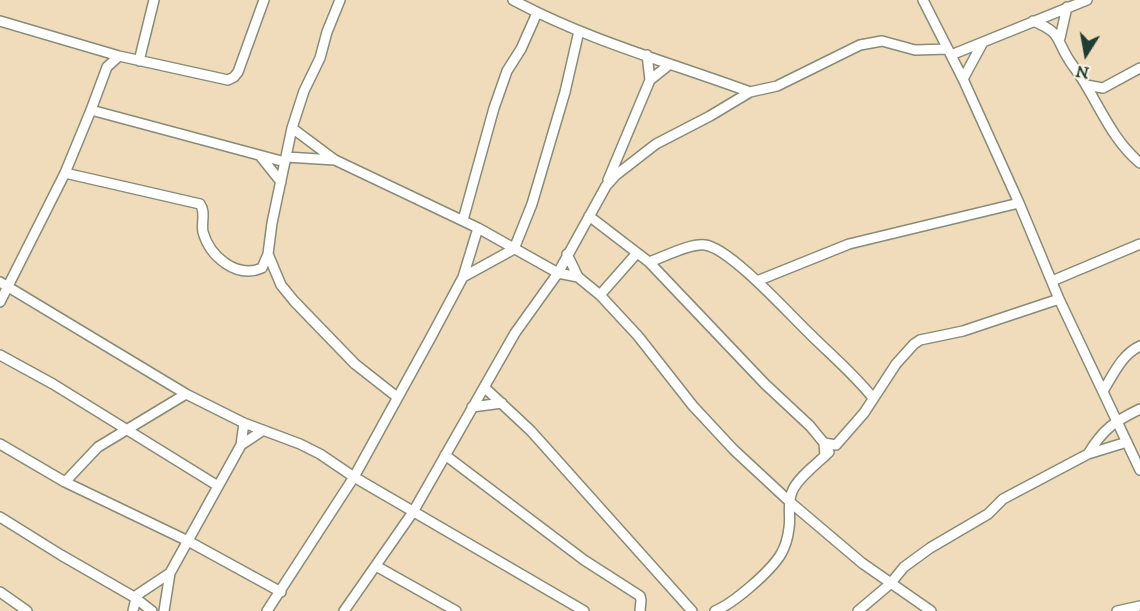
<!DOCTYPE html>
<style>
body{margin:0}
#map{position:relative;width:1140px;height:611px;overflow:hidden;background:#f0dbba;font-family:"IM FELL DW Pica",serif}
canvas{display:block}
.north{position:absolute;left:1056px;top:24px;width:60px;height:60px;-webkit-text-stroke:4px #fcf5e5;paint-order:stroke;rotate:191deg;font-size:16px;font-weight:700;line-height:24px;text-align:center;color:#1f3d34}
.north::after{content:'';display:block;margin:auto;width:21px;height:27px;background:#1f3d34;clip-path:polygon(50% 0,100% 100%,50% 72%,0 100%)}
</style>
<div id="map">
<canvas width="1140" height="611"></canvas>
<div class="north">N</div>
</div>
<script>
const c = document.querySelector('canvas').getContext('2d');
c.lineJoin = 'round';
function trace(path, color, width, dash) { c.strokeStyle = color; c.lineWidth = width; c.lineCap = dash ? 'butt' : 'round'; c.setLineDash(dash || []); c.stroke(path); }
const street = new Path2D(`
 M513,0c74,40 158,63 237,92
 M923,0l40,79 56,124 40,96 81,171
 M0,21l119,35 109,24 6,-3 4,-5 26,-72
 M1033,21c29,12 22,17 36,39 6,9 13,18 18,27 16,27 28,55 53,76
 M1060,38l7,-31
 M951,55l136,-55
 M139,61l15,-61
 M963,79l19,-35
 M650,80l20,-16
 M1086,85l17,3 37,-20
 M91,110l194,52
 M292,128l43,32 143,68 80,45 20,4
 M261,157l20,25
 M286,157l49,3
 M65,173l135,31c6,8 1,19 3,28 7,25 34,47 59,36l6,-14 4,-31 20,-95 12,-37 16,-33 7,-26 13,-32
 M608,180l42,-100 -3,-25
 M589,216l60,46 116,122 45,42 14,17 1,13
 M463,220l31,-112 13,-37 14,-22 16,-36
 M268,254l13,31 13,16 61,63 42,33
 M567,254l11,23 22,18 38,41 55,70 41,44 56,52 72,61 69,48
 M649,262c15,-5 41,-19 56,-17 25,3 84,69 104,88 22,22 45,41 64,65
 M463,277l51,-28 18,-45 33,-112 14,-61
 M757,281l92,-37 170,-41
 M1052,281l88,-37
 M0,282l186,112 58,29 56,21 20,10 34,23 230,134
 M600,295l37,-42
 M0,302l65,-129 26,-63 16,-43 12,-11
 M0,355l53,29 165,102
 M484,387l47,44 161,180
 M1103,391c10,-16 19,-37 37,-45
 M472,407l30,-4
 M824,443l12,2 28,-32 32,-49 18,-20 6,-4 43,-9 96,-32
 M0,444l65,38 123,59 93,51
 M241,445l21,-14
 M1088,454c15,-25 27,-33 52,-45
 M445,455l139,105 56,36 1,4 -1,11
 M65,482l33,-35 88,-53
 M0,517l61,38 73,42 18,14
 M376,566l80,45
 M0,592l27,19
 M134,597l36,-24
 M133,611l3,-13
 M164,611l6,-38 71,-128 3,-22
 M267,611l87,-134 77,-140 32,-60 15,-49
 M344,611l69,-99 102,-179 43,-60 48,-87 10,-11 40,-31 54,-28 40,-24 27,-6 83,-41 22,-4 33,9 33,-1
 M715,611c19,-8 55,-39 66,-57 4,-7 7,-17 8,-26 2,-12 -2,-24 3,-36 4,-13 27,-30 37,-40
 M858,611l32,-27 14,-17 26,-19 58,-34 15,-15 85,-45 39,-12
 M1117,611l23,-5`);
trace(street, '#888c77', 12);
trace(street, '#fff', 9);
</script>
